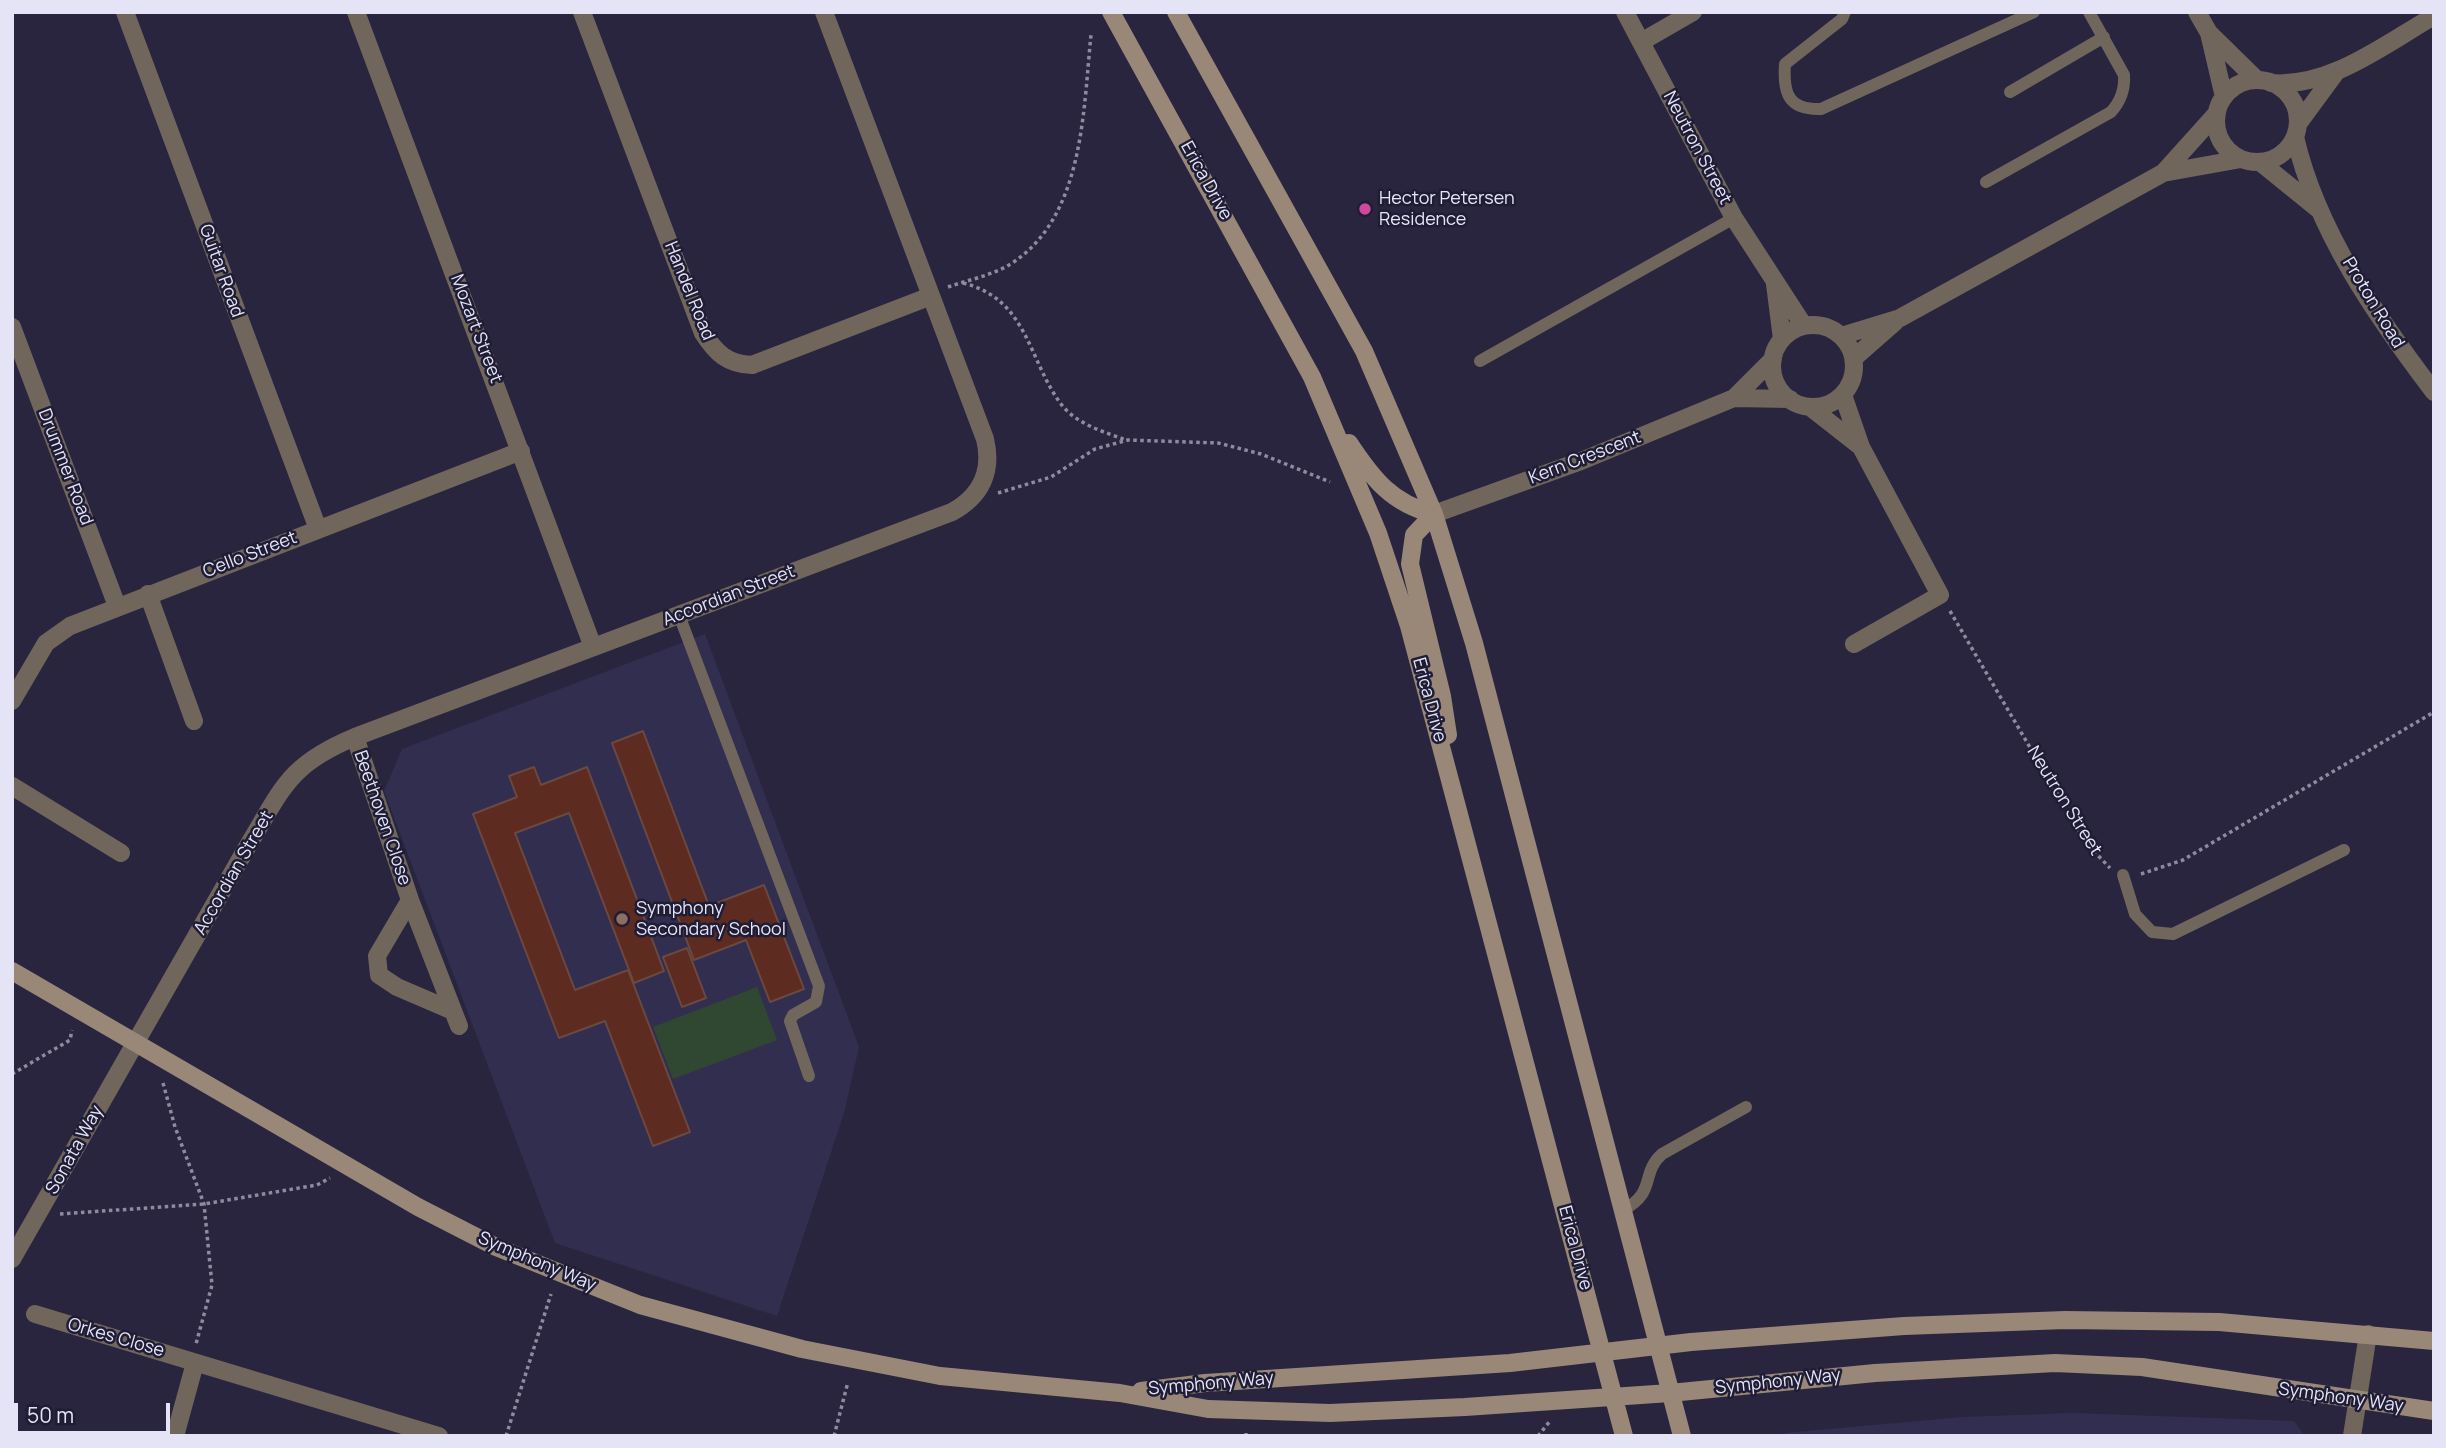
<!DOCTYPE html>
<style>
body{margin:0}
#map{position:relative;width:2446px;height:1448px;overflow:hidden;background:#29253f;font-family:Manrope,sans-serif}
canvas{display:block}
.frame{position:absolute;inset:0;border:14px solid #e5e4f6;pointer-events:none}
.scale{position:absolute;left:14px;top:1403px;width:156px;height:32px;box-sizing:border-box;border:4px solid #e5e4f6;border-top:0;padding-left:9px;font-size:21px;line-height:24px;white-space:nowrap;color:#e5e4f6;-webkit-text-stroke:5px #1f1c35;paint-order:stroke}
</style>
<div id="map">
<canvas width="2446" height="1448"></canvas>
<div class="frame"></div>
<div class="scale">50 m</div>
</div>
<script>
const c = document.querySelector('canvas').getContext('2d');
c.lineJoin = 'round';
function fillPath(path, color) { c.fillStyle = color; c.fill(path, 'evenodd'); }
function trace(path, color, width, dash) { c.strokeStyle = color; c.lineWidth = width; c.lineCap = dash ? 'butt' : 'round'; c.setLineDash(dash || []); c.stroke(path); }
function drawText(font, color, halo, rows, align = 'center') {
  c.font = font + ' Manrope,sans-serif'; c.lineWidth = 5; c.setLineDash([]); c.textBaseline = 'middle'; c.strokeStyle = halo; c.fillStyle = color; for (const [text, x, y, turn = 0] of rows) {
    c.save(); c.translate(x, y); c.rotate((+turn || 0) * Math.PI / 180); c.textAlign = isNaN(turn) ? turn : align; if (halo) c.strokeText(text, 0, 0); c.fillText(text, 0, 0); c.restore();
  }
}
fillPath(new Path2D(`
 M705,634l154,413 -15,66 -67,203 -222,-73 -171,-452 18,-42z
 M2073,1413l221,8 11,15h-522l2,-3 178,-16z`), '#322e4f');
fillPath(new Path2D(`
 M757,987l20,53 -104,39 -20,-52z`), '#304731');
const building = new Path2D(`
 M643,731l66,175 55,-21 40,104 -34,13 -24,-62 -52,20 -82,-217z
 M534,767l7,18 46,-18 77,204 -30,12 -65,-170 -54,20 60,157 53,-20 62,162 -37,14 -48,-125 -46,17 -86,-224 44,-17 -8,-21z
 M687,948l19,50 -24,9 -19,-50z`);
fillPath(building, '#5e2b20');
trace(building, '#6a4941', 2);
trace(new Path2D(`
 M963,283c65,16 65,77 98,121 15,20 43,28 65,36
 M948,287c20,-7 42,-11 61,-22 75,-46 74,-153 82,-230
 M998,493l53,-16 44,-28 33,-9 90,3 43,11 69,28
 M1950,611l136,232 24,25
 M2141,874l42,-14 251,-148
 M12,1074l58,-34 2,-10
 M163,1083l12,44 29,77 8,81 -16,59
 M60,1214l144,-10 113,-19 13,-7
 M1246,1433v3
 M506,1436l45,-142
 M834,1436l14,-54
 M1538,1436l12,-15`), '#8e8ba1', 3.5, [3.5, 3.5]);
trace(new Path2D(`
 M1845,12l-3,7 -57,45c-2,29 3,46 36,45l213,-97
 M2010,92l94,-55
 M1986,182l125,-70c10,-11 14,-22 13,-37l-35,-63
 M1480,361l254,-143
 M679,615l140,371 -3,16 -23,13 -3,6 19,55
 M2123,875l12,39 17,18 21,2 171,-84
 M1623,1210c34,-18 17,-36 39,-56l84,-47`), '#71665b', 12);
trace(new Path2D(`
 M125,12l193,517
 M356,12l237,635
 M582,12l121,321c13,20 24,31 49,32l179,-69
 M1625,12l109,206 70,108
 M2197,12l12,21 15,64
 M2209,33l48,47
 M1641,42l52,-30
 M2216 121a41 41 0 1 1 82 0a41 41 0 1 1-82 0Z
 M2271,83c59,5 114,-39 163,-67
 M2298,124l39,-53
 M2295,137c22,94 81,179 139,255
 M2260,162l58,47
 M2163,173l78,-14
 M1775,284l7,55
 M1772 366a41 41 0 1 1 82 0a41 41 0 1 1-82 0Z
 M12,327l105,279
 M1841,336l59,-18 263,-145 54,-60
 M1854,358l41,-36
 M1843,395l18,52 79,148 -86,49
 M1734,398l39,-39
 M1810,407l51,40
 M1434,514l147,-53 153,-63 56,1
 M148,594l46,127
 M12,701l34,-58 24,-17 451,-175
 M355,737l55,163 49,126
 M12,786l109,67
 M410,900l-33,56 2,19 18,12 56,24
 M12,1259l234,-410c36,-59 41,-84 109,-112l597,-225c29,-16 41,-40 33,-73l-161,-427
 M35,1314l404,122
 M175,1436l20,-73
 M2352,1436l16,-102`), '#71665b', 18);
trace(new Path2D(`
 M1111,12l201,365 66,156 31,93 215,810
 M1176,12l188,339 70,163 40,129 208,793
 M1349,443c23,35 43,61 85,71
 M1434,514l-20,21 -4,29 32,132 6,39
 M12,971l406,236 78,40 144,58 162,44 138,27 180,17 88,16 122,4 135,-6 205,-14 205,-20 180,-10 87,4 292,44
 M1141,1391l64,-8 305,-20 181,-21 213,-16 161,-6 154,2 215,19`), '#987', 18);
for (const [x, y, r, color] of [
 [1365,209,7,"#d1479c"],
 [622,919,7,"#8d6e63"]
]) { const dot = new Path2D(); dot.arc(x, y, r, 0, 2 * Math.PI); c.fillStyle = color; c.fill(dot); trace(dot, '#1f1c35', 2.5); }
drawText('18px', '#e5e4f6', '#1f1c35', [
 ["Neutron Street",1697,148,62],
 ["Erica Drive",1206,181,61],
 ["Guitar Road",221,271,70],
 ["Handel Road",689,291,68],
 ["Proton Road",2373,303,59],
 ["Mozart Street",476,329,69],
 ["Kern Crescent",1585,458,-21],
 ["Drummer Road",65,467,69],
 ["Cello Street",250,555,-21],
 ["Accordian Street",729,596,-21],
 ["Erica Drive",1429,700,75],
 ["Neutron Street",2064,801,58],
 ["Beethoven Close",382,818,71],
 ["Accordian Street",234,873,-60],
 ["Sonata Way",75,1150,-61],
 ["Erica Drive",1575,1248,75],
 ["Symphony Way",537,1262,23],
 ["Orkes Close",116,1338,16],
 ["Symphony Way",1778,1382,-6],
 ["Symphony Way",1211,1384,-5],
 ["Symphony Way",2341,1398,8]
]);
drawText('18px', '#e5e4f6', '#1f1c35', [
 ["Hector Petersen",1379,199],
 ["Residence",1379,220],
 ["Symphony",636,909],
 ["Secondary School",636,930]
], 'left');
</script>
